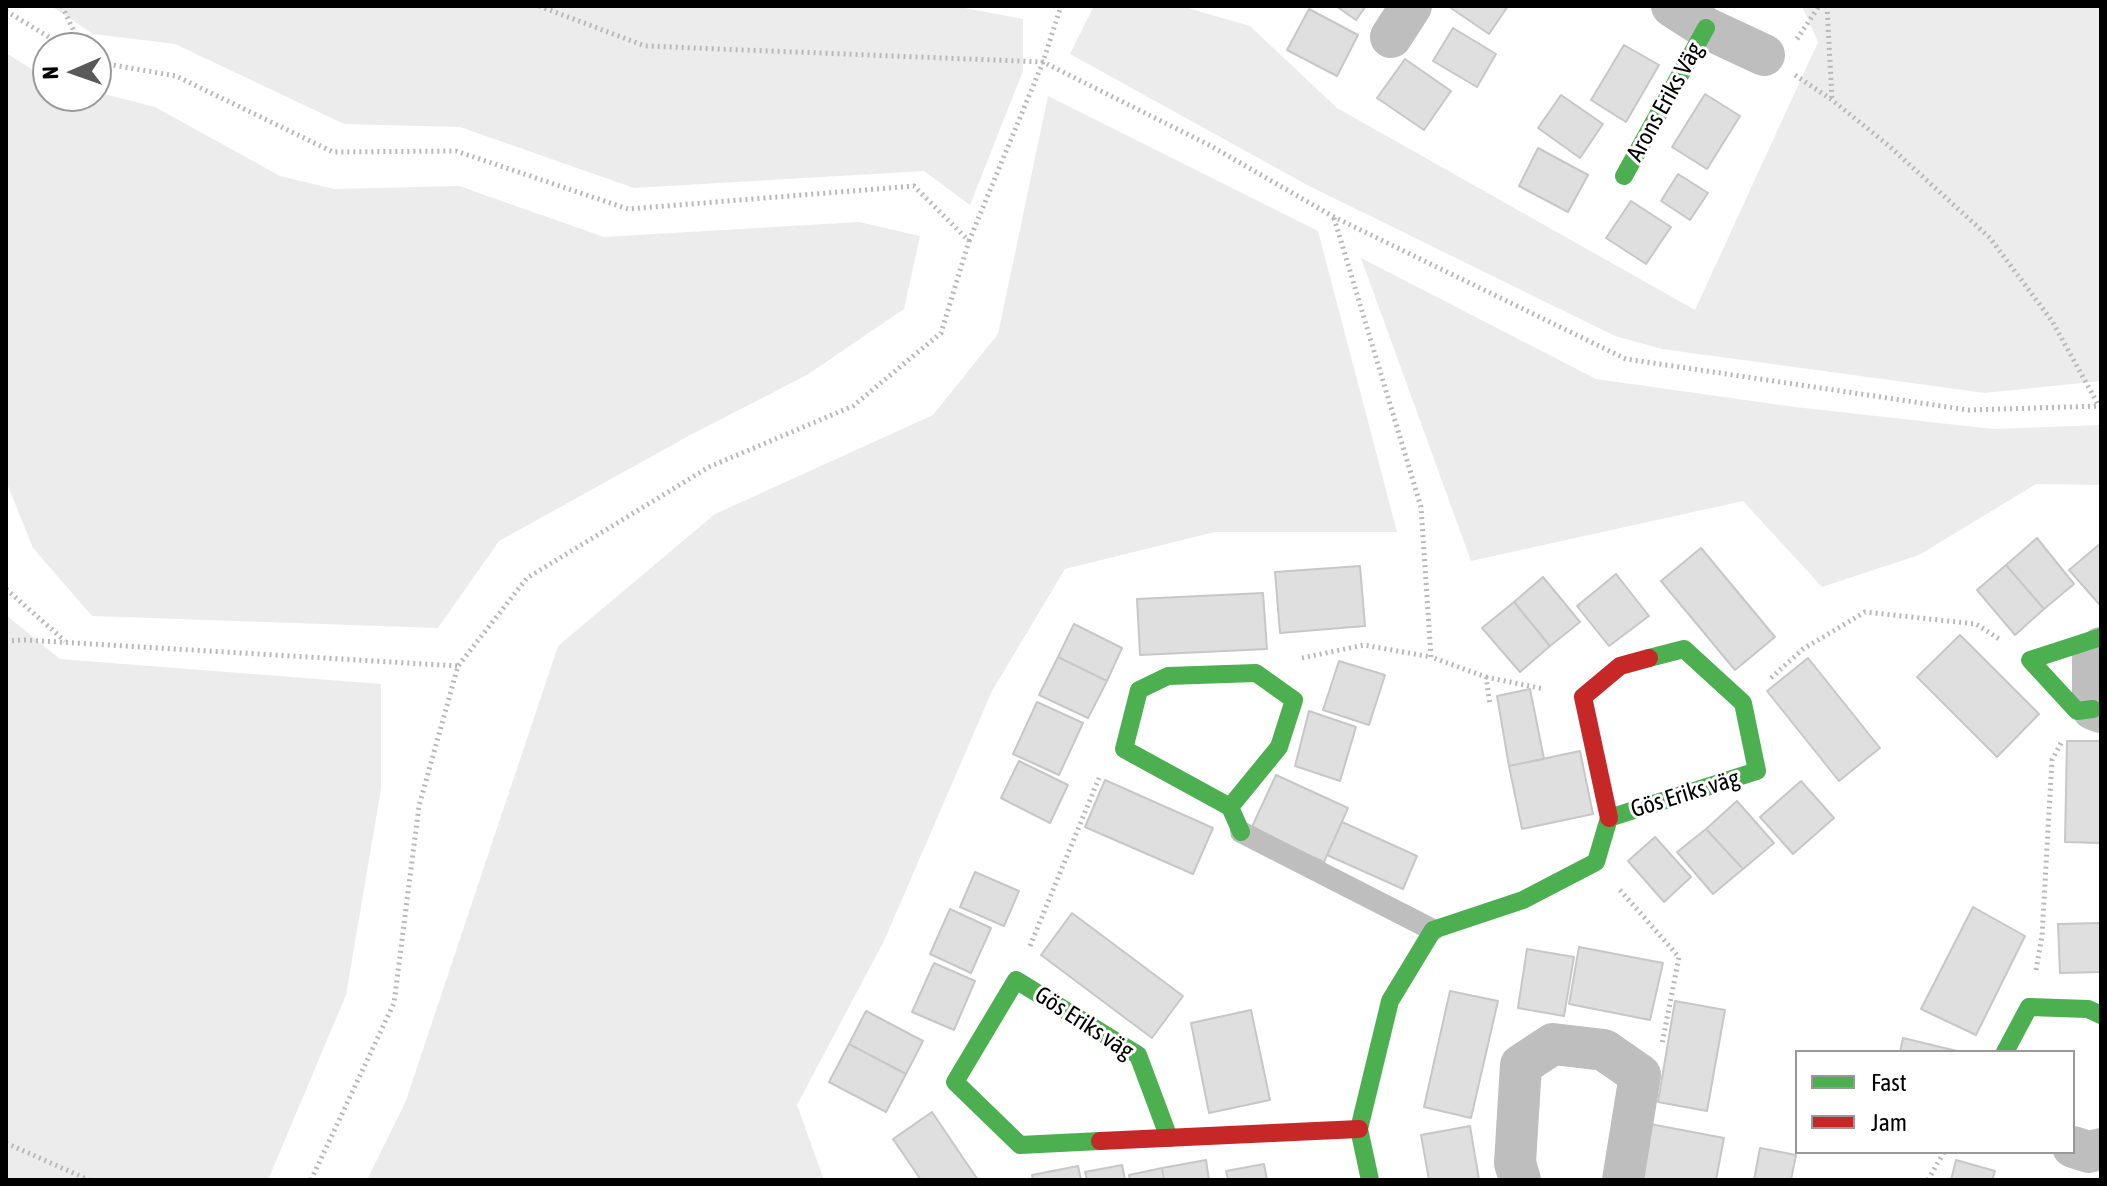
<!DOCTYPE html>
<meta charset="utf-8">
<style>
body{margin:0}
#map{position:relative;width:2107px;height:1186px;overflow:hidden;background:#fff;font-family:"Asap Condensed",sans-serif}
canvas{display:block}
.frame{position:absolute;inset:0;border:8px solid #000;pointer-events:none}
.legend{position:absolute;left:1795px;top:1050px;width:280px;height:104px;box-sizing:border-box;background:#fff;border:2px solid #999;margin:0;padding:10px 14px;list-style:none;font-size:24px;color:#000}
.legend li{display:flex;align-items:center;gap:16px;height:40px}
.legend b{width:40px;border:2px solid #999}
.north{position:absolute;left:32px;top:32px;width:80px;height:80px;box-sizing:border-box;background:#fff;border:2px solid #999;border-radius:50%;rotate:268deg;font-size:22px;font-weight:700;line-height:32px;text-align:center;color:#000}
.north::after{content:'';display:block;margin:auto;width:28px;height:36px;background:#595959;clip-path:polygon(50% 0,100% 100%,50% 72%,0 100%)}
</style>
<div id="map">
<canvas width="2107" height="1186"></canvas>
<div class="frame"></div>
<ul class="legend">
<li><b style="height:10px;background:#4caf50"></b>Fast</li>
<li><b style="height:10px;background:#c62828"></b>Jam</li>
</ul>
<div class="north">N</div>
</div>
<script>
const c = document.querySelector('canvas').getContext('2d');
c.lineJoin = 'round';
function fillPath(path, color) { c.fillStyle = color; c.fill(path, 'evenodd'); }
function trace(path, color, width, dash) { c.strokeStyle = color; c.lineWidth = width; c.lineCap = dash ? 'butt' : 'round'; c.setLineDash(dash || []); c.stroke(path); }
function drawText(font, color, halo, rows, align = 'center') {
  c.font = font + ' "Asap Condensed",sans-serif'; c.lineWidth = 6; c.setLineDash([]); c.textBaseline = 'middle'; c.strokeStyle = halo; c.fillStyle = color; for (const [text, x, y, turn = 0] of rows) {
    c.save(); c.translate(x, y); c.rotate((+turn || 0) * Math.PI / 180); c.textAlign = isNaN(turn) ? turn : align; if (halo) c.strokeText(text, 0, 0); c.fillText(text, 0, 0); c.restore();
  }
}
fillPath(new Path2D(`
 M51,6h903l69,13v52l-53,134 -46,-34 -290,17 -174,-61 -116,-3 -169,-80 -82,-10z
 M1094,6h87l69,20 87,82 358,202 123,-268 -16,-36h299v375l-116,12 -323,-44 -47,-13 -306,-150 -239,-132z
 M6,53l42,26v17h48v-4l59,15 125,69 54,13 125,-3 145,51 255,-15 61,14 -16,73 -97,66 -113,58 -195,108 -61,87 -346,-12 -59,-68 -27,-67z
 M1048,96l270,135 79,301h-182l-150,37 -73,122 -108,250 -87,164 27,75h-457l38,-77 153,-457 157,-132 218,-99 65,-81z
 M1361,258l235,121 199,28 198,22 108,-4v60l-65,-1 -117,71 -97,32 -79,-86 -272,60z
 M6,615l54,44 321,25v105l-35,206 -78,185h-262z`), '#ececec');
const building = new Path2D(`
 M1336,6h30l-10,14z
 M1452,6h56l-19,28 -38,-26z
 M1309,9l49,26 -21,41 -50,-26z
 M1453,28l43,26 -19,33 -44,-26z
 M1624,45l35,20 -33,57 -35,-22z
 M1405,59l46,32 -27,39 -47,-32z
 M1705,94l35,22 -33,53 -35,-22z
 M1561,95l42,29 -23,34 -42,-30z
 M1538,148l50,27 -20,37 -49,-26z
 M1678,174l30,19 -18,27 -29,-19z
 M1631,201l40,26 -25,37 -40,-26z
 M2037,538l37,46 -30,25 -38,-44z
 M2101,543v62h-1l-31,-35z
 M1701,548l74,89 -40,33 -74,-89z
 M2006,565l38,44 -29,26 -38,-45z
 M1360,566l5,60 -85,7 -5,-61z
 M1616,574l33,42 -40,30 -32,-40z
 M1543,577l37,45 -30,24 -36,-44z
 M1263,593l4,56 -127,6 -3,-56z
 M1514,602l36,44 -30,26 -38,-44z
 M1074,624l48,24 -15,33 -49,-24z
 M1960,635l79,79 -42,43 -80,-80z
 M1058,657l49,24 -19,37 -49,-23z
 M1808,658l72,90 -41,33 -72,-90z
 M1339,661l46,14 -16,50 -46,-15z
 M1530,689l14,70 -35,7 -12,-70z
 M1037,702l46,21 -24,52 -46,-21z
 M1309,711l47,16 -16,54 -45,-15z
 M2067,741h34v102l-36,-1z
 M1580,751l13,63 -71,15 -13,-63z
 M1019,761l49,24 -18,38 -49,-25z
 M1276,775l72,33 -24,54 -73,-33z
 M1105,780l108,48 -20,46 -108,-47z
 M1801,781l33,37 -41,36 -33,-37z
 M1737,801l37,42 -31,26 -37,-40z
 M1342,822l75,34 -14,33 -76,-34z
 M1706,829l37,40 -30,25 -36,-42z
 M1655,837l36,40 -27,25 -36,-41z
 M975,872l44,19 -15,35 -44,-19z
 M1973,907l52,29 -49,99 -55,-26z
 M950,909l41,19 -20,45 -41,-19z
 M1072,913l111,83 -31,42 -111,-83z
 M2101,923v49l-41,1 -2,-49z
 M1579,947l84,16 -13,57 -81,-16z
 M1527,949l47,8 -10,59 -46,-8z
 M934,963l41,18 -21,49 -42,-18z
 M1450,991l48,10 -27,117 -47,-11z
 M1675,1001l50,9 -18,101 -49,-9z
 M1251,1010l19,90 -61,13 -18,-90z
 M866,1011l57,30 -17,33 -57,-30z
 M1903,1038l54,13v1h-57z
 M849,1044l57,30 -20,38 -57,-30z
 M932,1112l46,68h-57l-28,-41z
 M1645,1123l79,15 -8,42h-81z
 M1470,1126l9,54h-50l-8,-45z
 M1760,1148l36,7 -5,25h-37z
 M1206,1160l3,20h-45l-2,-12z
 M1956,1160l39,11 -3,9h-41z
 M1264,1164l3,16h-39l-2,-9z
 M1122,1165l3,15h-38l-2,-8z
 M1078,1166l3,14h-48l-1,-5z
 M1162,1168l2,12h-34l-1,-5z`);
fillPath(building, '#dfdfdf');
trace(building, '#c7c7c7', 2);
trace(new Path2D(`
 M62,6l20,42
 M539,6l106,40 398,16 18,-56
 M1827,6l5,94
 M6,11l61,37
 M1797,39l22,-33
 M96,62l80,14 157,76 123,-1 172,58 286,-23 55,55 -28,92 -88,73 -144,61 -182,111 -69,88 -39,140 -25,197 -83,177
 M1795,75l37,25 56,45 102,93 62,83 47,85
 M1334,218l87,289 10,150 55,20 4,28
 M969,241l74,-179 168,84 123,71 292,142 342,51 133,-4
 M6,589l59,52
 M6,641l19,-1 433,26
 M1302,658l62,-13 67,12
 M1486,677l58,12
 M1771,678l32,-29 62,-37 111,12 23,15
 M1620,890l59,67 -17,87
 M1030,946l69,-168
 M2036,970l6,-34 10,-176 9,-17
 M6,1143l83,37
 M1928,1180l16,-28`), '#b9b9b9', 5, [2, 4]);
trace(new Path2D(`
 M1241,832l192,98`), '#bebebe', 22);
trace(new Path2D(`
 M1672,6l34,22 58,27
 M1391,37l20,-31
 M2101,648l-8,11v50l8,3
 M2073,1147l16,5 12,-3
 M1520,1180l-5,-17 6,-98 32,-21 51,6 36,25 -17,105`), '#bebebe', 42);
trace(new Path2D(`
 M1624,176l82,-148
 M2093,709l-16,2 -47,-51 71,-23
 M1230,807l49,-60 15,-47 -38,-27 -88,3 -29,14 -15,59 106,58 11,25
 M2005,1052l24,-45 59,2 13,6
 M1100,1141l-80,4 -65,-63 61,-102 122,75 31,83
 M1370,1180l-11,-51 31,-128 43,-71 90,-30 73,-38 13,-44 148,-47 -14,-68 -59,-54 -35,9`), '#4caf50', 18);
trace(new Path2D(`
 M1609,818l-26,-121 37,-31 29,-8
 M1100,1141l259,-12`), '#c62828', 18);
drawText('24px', '#000', '#fff', [
 ["Arons Eriks Väg",1665,102,-61],
 ["Gös Eriks väg",1685,794,-17],
 ["Gös Eriks väg",1084,1023,33]
]);
</script>
